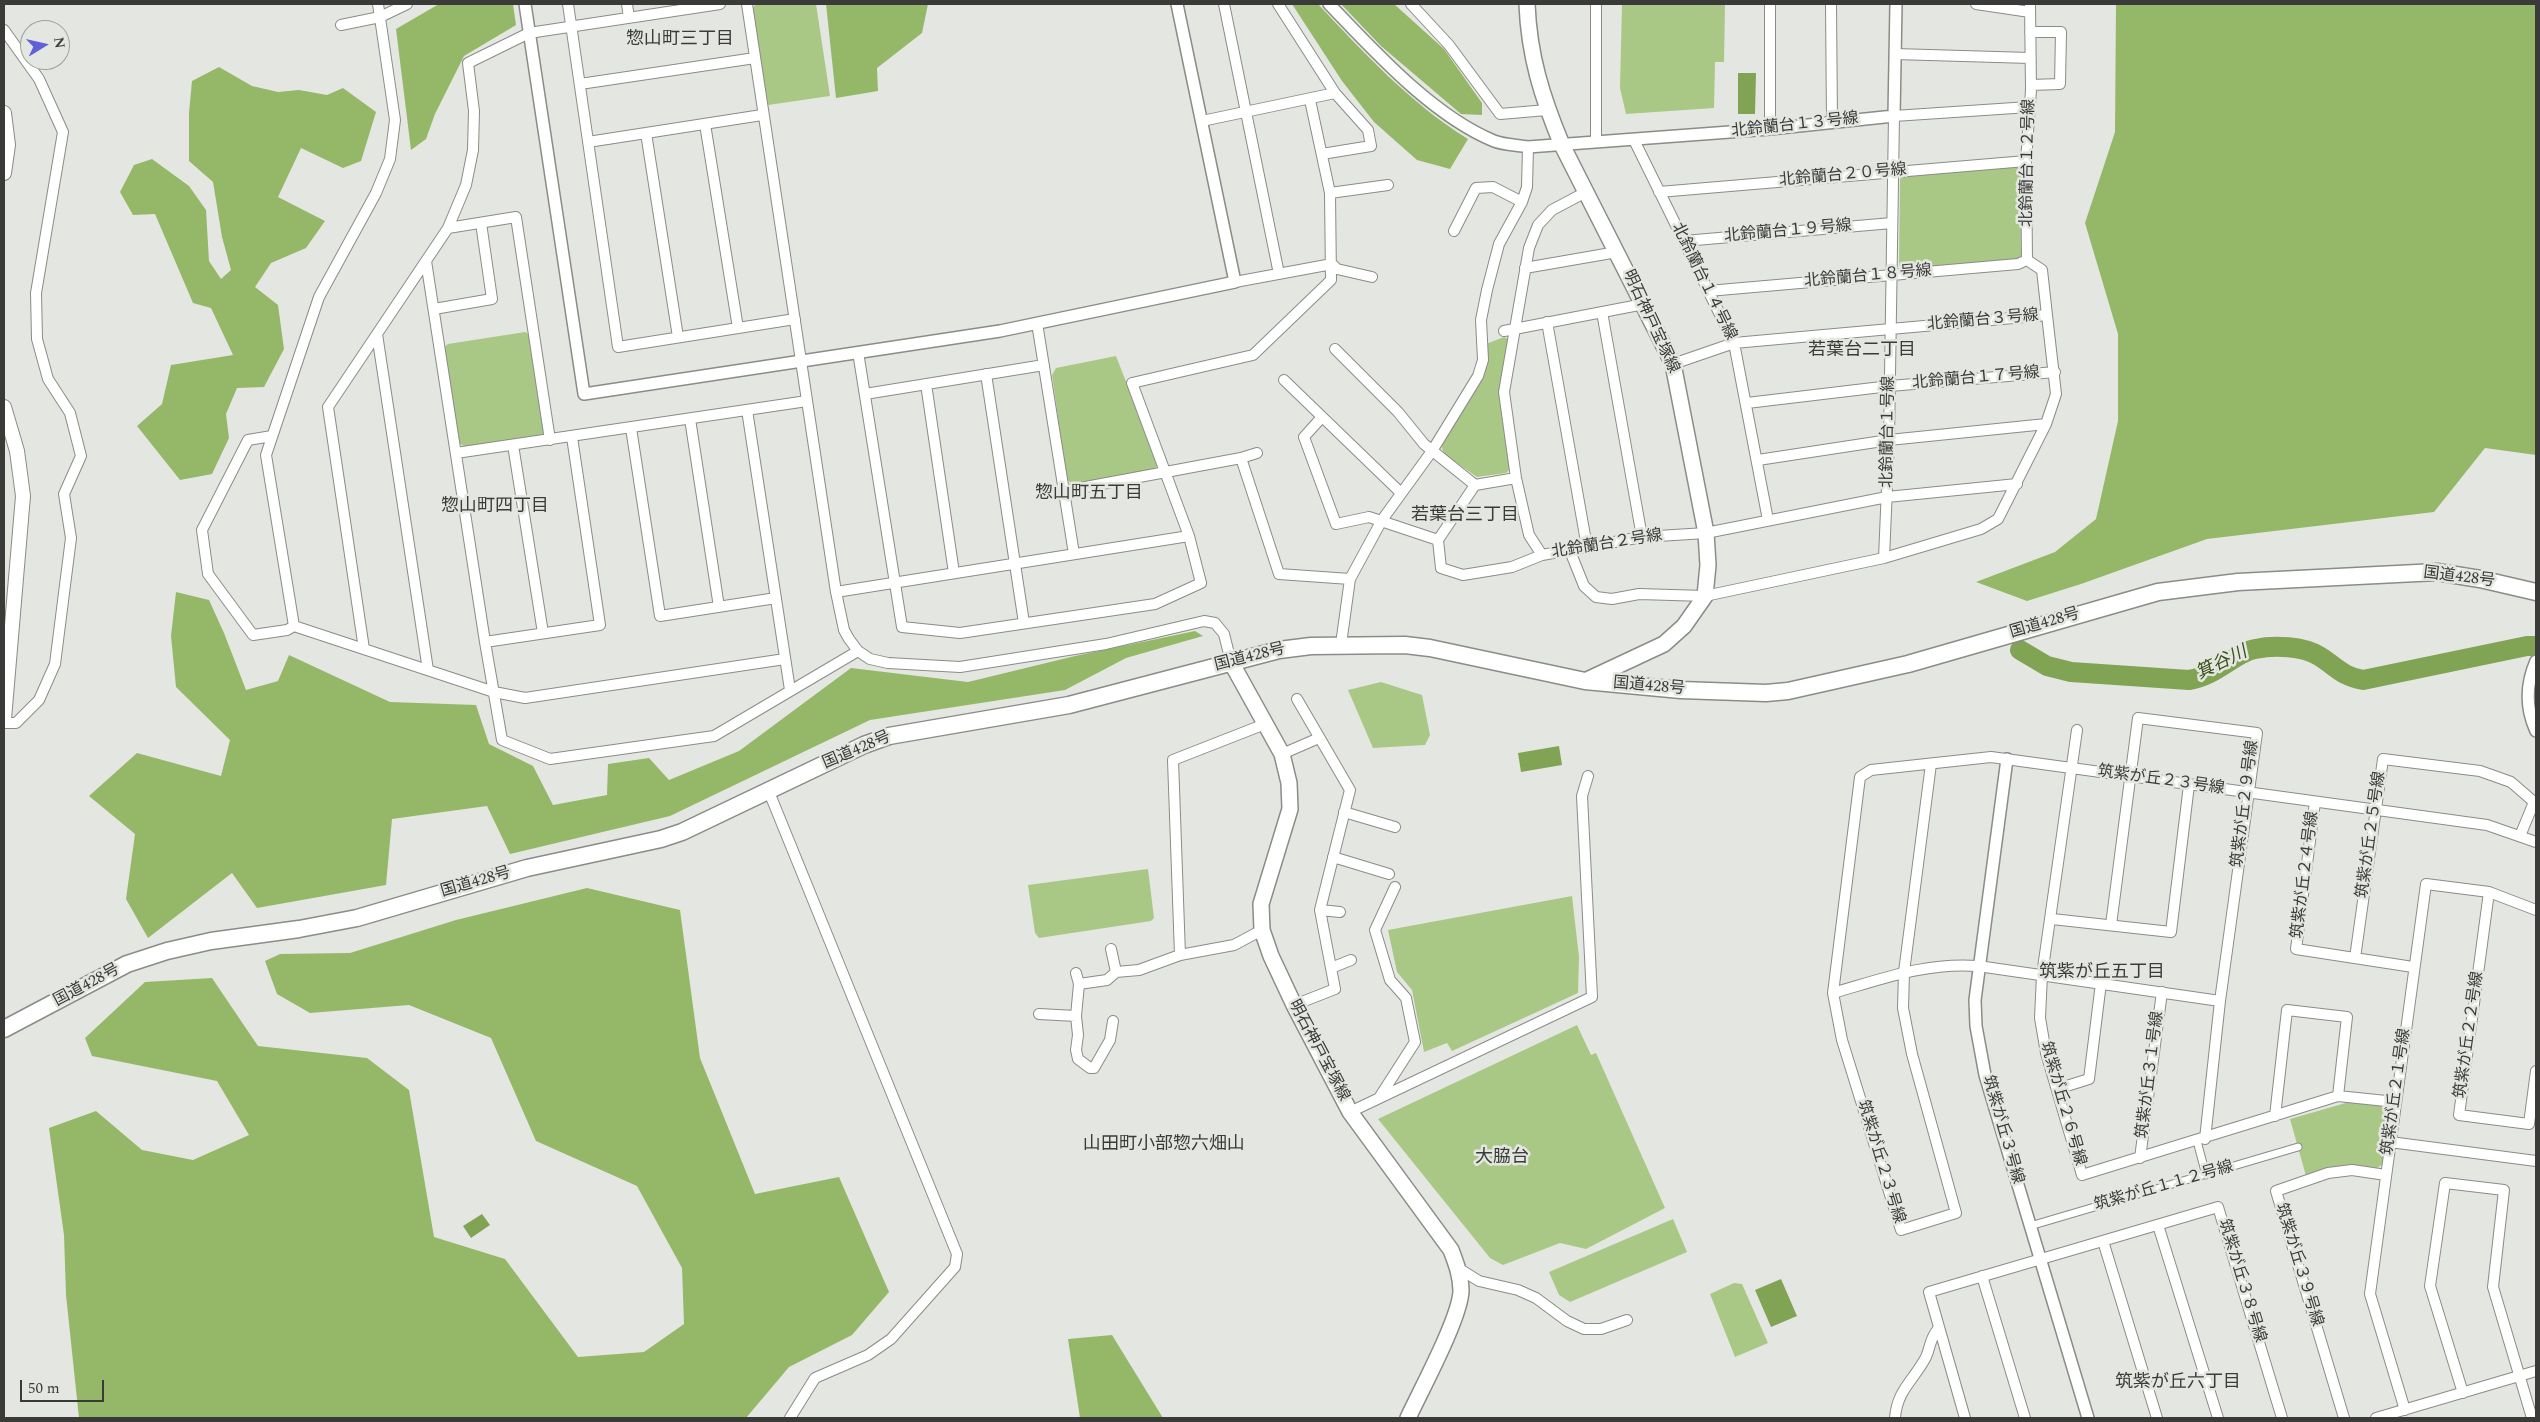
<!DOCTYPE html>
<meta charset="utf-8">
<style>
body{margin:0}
#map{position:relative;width:2540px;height:1422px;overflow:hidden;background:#e4e7e1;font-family:Spectral,serif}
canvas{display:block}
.frame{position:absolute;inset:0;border:5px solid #3a3b39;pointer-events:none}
.north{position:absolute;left:20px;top:20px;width:50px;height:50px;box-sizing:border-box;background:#e4e7e1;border:1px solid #a0a29e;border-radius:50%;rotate:81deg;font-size:14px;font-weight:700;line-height:20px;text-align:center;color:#3a3b39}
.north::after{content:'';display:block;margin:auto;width:18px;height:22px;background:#6060d9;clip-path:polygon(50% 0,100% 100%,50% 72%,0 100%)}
.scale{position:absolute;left:20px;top:1380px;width:84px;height:22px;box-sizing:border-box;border:2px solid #3a3b39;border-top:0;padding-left:6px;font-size:15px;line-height:18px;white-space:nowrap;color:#3a3b39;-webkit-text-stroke:4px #e4e7e1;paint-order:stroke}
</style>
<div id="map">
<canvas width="2540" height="1422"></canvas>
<div class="frame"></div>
<div class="north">N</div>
<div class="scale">50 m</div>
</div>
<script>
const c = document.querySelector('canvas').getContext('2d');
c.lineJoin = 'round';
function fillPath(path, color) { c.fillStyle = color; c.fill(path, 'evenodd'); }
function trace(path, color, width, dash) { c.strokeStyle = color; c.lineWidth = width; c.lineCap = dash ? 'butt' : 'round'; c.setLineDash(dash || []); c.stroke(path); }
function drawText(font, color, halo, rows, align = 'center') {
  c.font = font + ' Spectral,"Noto Sans JP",serif'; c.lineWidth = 5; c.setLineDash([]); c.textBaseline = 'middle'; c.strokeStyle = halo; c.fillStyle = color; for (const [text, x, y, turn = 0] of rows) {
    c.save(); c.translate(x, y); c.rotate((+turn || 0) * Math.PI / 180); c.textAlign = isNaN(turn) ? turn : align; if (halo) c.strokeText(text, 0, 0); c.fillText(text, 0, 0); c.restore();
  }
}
fillPath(new Path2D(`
 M756,4h60l14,92 -62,9 -16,-96z
 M1622,4h103l-1,58h-9l-1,46 -88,6 -6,-26z
 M2017,166l3,3 1,87 -5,5 -112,8 -5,-4 1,-86 7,-5z
 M525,332l6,4 14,95 -6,6 -72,11 -8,-5 -15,-96 4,-3z
 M1504,337l4,2 -9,53 11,77 -4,4 -29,4 -33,-23 -3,-9 41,-68 6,-13 -2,-20z
 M1116,356l42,108 -5,8 -81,12 -5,-4 -15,-105 4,-7z
 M1381,682l41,13 8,40 -5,10 -52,3 -25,-58z
 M1148,869l6,49 -3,3 -112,17 -4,-5 -7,-48z
 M1572,896l7,61 -1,36 -126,58 -5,-8 -23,9 -12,-62 -15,-18 -9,-42z
 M1577,1025l14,30 5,-2 69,155 -79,41 -26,-6 -57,22 -13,-7 -112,-139z
 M2349,1102l37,3 4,5 -7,54 -6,4c-26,-3 -46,-2 -71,8l-16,-57z
 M1673,1219l14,33 -117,50 -11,-7 -10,-23z
 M1734,1283l8,1 26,59 -33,14 -25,-63z`), '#a9c886');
fillPath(new Path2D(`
 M439,4h74l3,21 -52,31 -29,58 -9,25 -15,11 -15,-121z
 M826,4h102l-6,29 -45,35 1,23 -42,7z
 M1292,4h26c45,48 93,100 150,135l-18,30 -33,-9 -43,-38 -32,-41z
 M1341,4h53l50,45 38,54v12l-21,-1 -80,-68z
 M2116,4h420v451l-51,-7 -51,64 -227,27 -126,45 -54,17 -51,-19 79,-30 41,-33 22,-98v-87l-33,-111 30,-91z
 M219,67l33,19 26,6 21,-2 28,5 16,-7 33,24 -15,49 -18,7 -42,-20 -23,49 47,24 -19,27 -35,15 -16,24 23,18 6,44 -20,38 -27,1 -11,26 3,24 -17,36 -32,6 -43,-54 25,-22 9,-39 62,-10 -22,-47 -18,-5 -38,-89 -22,1 -13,-23 14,-27 18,-6 37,27 17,24 3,51 12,18 10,-9 -9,-33 -9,-55 -24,-21v-48l3,-32z
 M176,592l33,8 15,33 22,57 32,-9 11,-26 101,47 86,3 13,39 44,22 20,39 54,-10 1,-31 41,-6 20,22 70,-29 112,-83 117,14 107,-26 120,-25 8,5 -77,22 -61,32 -195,30 -200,96 -160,38 -23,-48 -95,13 -6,66 -129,23 -25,-35 -84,65 -22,-39 9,-65 -46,-38 48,-43 84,23 9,-36 -54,-53 -5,-51z
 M587,888l93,22 20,148 55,136 84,-17 50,115 -37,43 -63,32 -43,51h-667l-13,-123 -2,-60 -15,-107 47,-17 46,39 51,10 56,-25 -32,-54 -125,-25 -7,-18 60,-56 67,-4 46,68 109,12 42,32 25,147 71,22 73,98 66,-5 40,-28 -2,-56 -45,-82 -101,-45 -45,-103 -82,-33 -99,8 -33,-19 -12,-33 15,-7 70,-1 106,-33z
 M1112,1335l51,83h-83l-12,-79z`), '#94b868');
fillPath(new Path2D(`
 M1738,73h18l-1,41h-17z
 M1559,746l3,19 -41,7 -3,-19z
 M482,1214l8,11 -19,13 -8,-12z
 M1781,1279l16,37 -26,11 -16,-37z`), '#80a354');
trace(new Path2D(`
 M2020,650l27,16 24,6 118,8c27,-4 45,-27 66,-31 19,-4 48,-3 64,7 18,11 22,20 44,24l164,-34h9`), '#80a354', 20);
const pedestrian = new Path2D(`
 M2197,1141l9,34
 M2030,1226l268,-79`);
const minor = new Path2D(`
 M568,4l50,343 177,-28
 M627,4l2,14
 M747,4l89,588 8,38 5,9 9,12 12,8 18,4 72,4 146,-23 98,-23 11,2 9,11 7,28
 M1224,4l55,270
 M1278,4l57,89 33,37 3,16 -49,8
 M1411,4l38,41 51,69 47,-4
 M1770,4v125
 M1831,4l1,118
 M1976,4l54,8
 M2030,4l1,86 -5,71 1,99 15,10 5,45
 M341,25l39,-8 27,-13
 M4,30l35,49 24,53 -27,161 1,46 11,40 22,34 11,43 -17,38 7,44 -16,126 -16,36 -23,23h-12
 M2030,32h31l-1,52 -29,1
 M1895,54l135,4
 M580,84l175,-26
 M1202,121l133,-28
 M705,124l33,204
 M646,133l32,204
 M1634,140l100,203 34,177
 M588,142l174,-27
 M1596,142v-138
 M1586,192l-34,18 -14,15 -9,23 -25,144 12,86 13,57 13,20 100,-18 64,-4 181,-36 130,-13
 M1659,192l367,-31
 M1330,193l58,-8
 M448,228l68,-11 34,223
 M1454,231l22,-43 17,-1 29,15
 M1684,241l208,-18
 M426,261l59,381 17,98 48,19 164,-23 144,-85
 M1525,268l92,-16
 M1235,282l97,-18 5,5 35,8
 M1708,291l310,-27 9,-4
 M434,309l58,-10 -11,-76
 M1602,312l40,225
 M1547,322l40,225
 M1037,323l37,231
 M1504,331l140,-27
 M377,334l51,336
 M1335,349l63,63 26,32 51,41
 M858,352l44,275 58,6 195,-29 46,-21 -12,-47 -57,-153 121,-28 78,-75 -1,-87 -20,-93
 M1673,364l61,-21 313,-28 9,79 -10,30 -48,95 -17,10 -97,29
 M986,374l38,249
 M1284,380l117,113
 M926,384l28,189
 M865,394l179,-29
 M1747,403l143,-17 165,-14
 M747,410l43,280
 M1322,417l-18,20 32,87 33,-7 69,23
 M690,419l29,188
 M631,428l29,188 116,-18
 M272,436l-24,4 -46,90 6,44 45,61 34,-5 7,-4 200,66 31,6 260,-39
 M513,445l30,188
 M456,453l351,-52
 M1241,458l16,-5
 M1758,460l131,-20 157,-16
 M1516,478l-41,7 -37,55 3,28 22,7 49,-8 30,-12
 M1064,491l177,-33 38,116 71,5
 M1570,551l14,35 12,11 16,2 27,-5 66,2 179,-38 5,-118 5,-324 135,-9
 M836,592l353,-56
 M294,626l-28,-171 53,-158 57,-104 14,-34 5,-39 -17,-116
 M485,642l115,-17 -28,-188
 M1341,644l9,-65 32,-59 50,-69 46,-75 5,-16 -2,-40 6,-30 12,-46 23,-42 5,-15 1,-40
 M364,649l-36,-242 120,-179 18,-43 7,-35 1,-39 -6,-48 61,-30 191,-29
 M2077,730l-35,245 -2,43 6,35 36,122 256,-79 58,6
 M1282,754l37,-16
 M1931,764l-27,208 -1,36 9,46 44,159 -55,17 -59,-190 -9,-47 27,-216 11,-7 120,-13 496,68 49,17
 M769,792l188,462 -2,13 -64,72 -23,16 -53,23 -25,40
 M2315,802l-19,147 117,18
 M1344,812l51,15
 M1333,857l56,17
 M2489,892l-30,223 70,9 7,-53
 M1320,910l20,2
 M2052,919l119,13 18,-147
 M2111,925l27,-207 119,15 -37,268 -15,138
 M1111,949l5,23
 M1180,955l-7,-195 92,-36
 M2355,958l28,-199 97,12 31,11 23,20 -14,34
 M1331,968l20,-8
 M1076,973l3,11 -3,32 2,19 -2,15 2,9 12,9h4l16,-28 3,-19
 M1079,984l28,-4 9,-8 23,-2 41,-15 54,-10 28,-15
 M1833,993c49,-14 93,-31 145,-27l242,35
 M1294,1005l41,-16 -15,-79 30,-120 -53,-91
 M1039,1014l37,2
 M2057,1089l32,-10 12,-96
 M1379,1098l36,-56 -9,-44 -16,-18 -15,-50 20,-43
 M1350,1112l242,-115 -10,-201 6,-20
 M2275,1116l12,-106 60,7 -9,79
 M2390,1142l146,19
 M2140,1158l22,-166
 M2158,1225l60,193
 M2103,1241l54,177
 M1458,1268l21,13 39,9 18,8 31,23 17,8h17l26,-9
 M1982,1276l43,142
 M2463,1393l-33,-107 15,-103 59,7 -11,97 39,131
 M2405,1410l-35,-116 56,-410 63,8 47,18
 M1895,1418c2,-28 19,-38 31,-61 5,-11 3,-17 12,-28
 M1965,1418l-36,-126 289,-85 64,211
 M2344,1418l-68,-227 52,-18 24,-3 34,5
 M2376,1418l160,-47`);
const tertiary = new Path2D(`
 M525,4l59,390 416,-63 235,-49 -58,-278
 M1329,4c46,48 104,112 165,137 10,4 24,4 34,6l242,-18 124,-13 2,-112
 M2536,661c-10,23 -11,46 0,70
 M2007,759l-32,241 1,26 9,49 103,343`);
const secondary = new Path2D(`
 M4,113l4,32 -4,28
 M4,407l13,44 6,45 -19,223`);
const primary = new Path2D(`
 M1527,4c2,52 15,93 35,141l111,219 33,169 2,32 -3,31 -21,30 -20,18 -79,37
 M1231,662l51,92 7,29 1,26 -29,95 1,26 9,26 23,49 56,107 101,138c5,13 10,26 10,41 -1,27 -40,99 -53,127`);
const trunk = new Path2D(`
 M4,1029l123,-65 40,-13 44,-10 88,-12 58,-11 170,-50 134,-29 21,-7 182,-87 25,-9 180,-31 210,-55 32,-4 94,-1 25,3 155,33 96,9 85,3 22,-2 120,-27 250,-72 80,-10 199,-10 43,7 56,13`);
trace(pedestrian, '#8a8c87', 9);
trace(minor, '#8a8c87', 12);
trace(tertiary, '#8a8c87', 14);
trace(secondary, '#8a8c87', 16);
trace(primary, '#8a8c87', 18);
trace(trunk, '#8a8c87', 19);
trace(pedestrian, '#fff', 7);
trace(minor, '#fff', 10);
trace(tertiary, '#fff', 11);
trace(secondary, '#fff', 14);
trace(primary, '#fff', 15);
trace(trunk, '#fff', 16);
drawText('16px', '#3a3b39', '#e4e7e1', [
 ["北鈴蘭台１３号線",1795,126,-6],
 ["北鈴蘭台１２号線",2029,163,-89],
 ["北鈴蘭台２０号線",1843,176,-5],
 ["北鈴蘭台１９号線",1788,232,-5],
 ["北鈴蘭台１８号線",1868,277,-5],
 ["北鈴蘭台１４号線",1703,282,64],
 ["北鈴蘭台３号線",1983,321,-5],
 ["明石神戸宝塚線",1650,322,65],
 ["北鈴蘭台１７号線",1976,379,-5],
 ["北鈴蘭台１号線",1889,432,-89],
 ["北鈴蘭台２号線",1607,545,-9],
 ["国道428号",2459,578,7],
 ["国道428号",2045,624,-16],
 ["国道428号",1250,658,-14],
 ["国道428号",1649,687,5],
 ["国道428号",857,751,-23],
 ["筑紫が丘２３号線",2161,781,8],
 ["筑紫が丘２９号線",2246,804,-83],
 ["筑紫が丘２５号線",2372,835,-82],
 ["筑紫が丘２４号線",2306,875,-83],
 ["国道428号",476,883,-16],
 ["国道428号",87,986,-28],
 ["筑紫が丘２２号線",2470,1035,-82],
 ["明石神戸宝塚線",1318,1051,62],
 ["筑紫が丘３１号線",2151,1075,-83],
 ["筑紫が丘２１号線",2397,1092,-82],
 ["筑紫が丘２６号線",2062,1104,74],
 ["筑紫が丘３号線",2002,1130,74],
 ["筑紫が丘２３号線",1880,1162,73],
 ["筑紫が丘１１２号線",2164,1187,-16],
 ["筑紫が丘３９号線",2298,1265,73],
 ["筑紫が丘３８号線",2241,1281,73]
]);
drawText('18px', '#3a3c37', '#e4e7e1', [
 ["惣山町三丁目",680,40],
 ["若葉台二丁目",1862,351],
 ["惣山町五丁目",1089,494],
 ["惣山町四丁目",495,507],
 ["若葉台三丁目",1465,516],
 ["筑紫が丘五丁目",2102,973],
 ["山田町小部惣六畑山",1164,1145],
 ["大脇台",1502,1158],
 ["筑紫が丘六丁目",2178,1383]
]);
drawText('italic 18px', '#384f17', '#e4e7e1', [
 ["箕谷川",2222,664,-26]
]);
</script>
